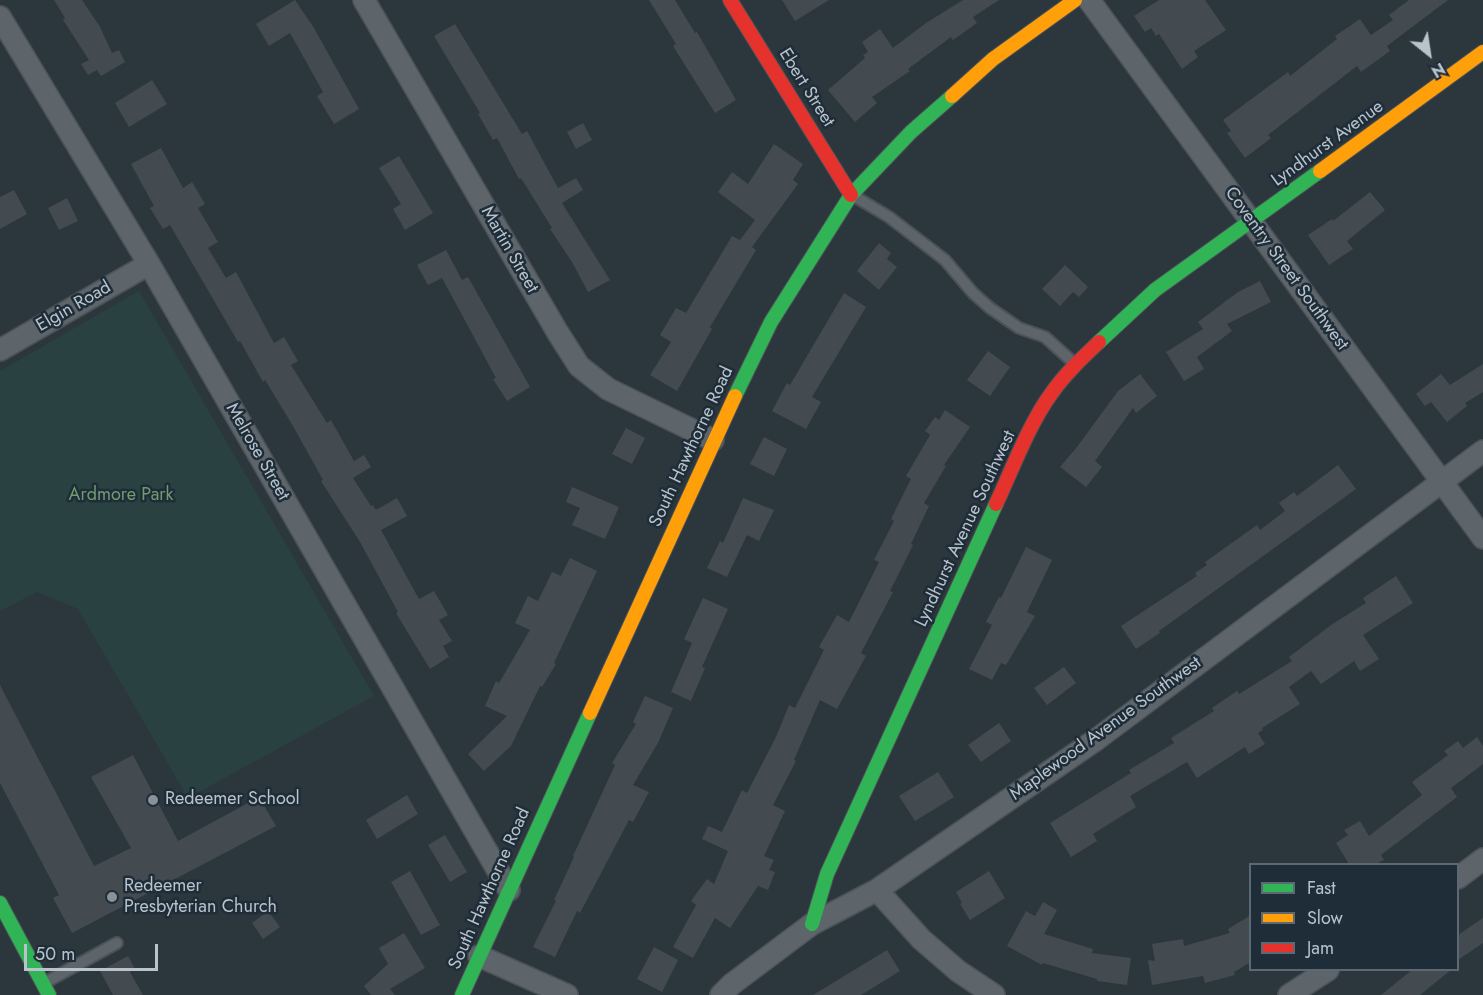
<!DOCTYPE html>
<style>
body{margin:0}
#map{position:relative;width:1483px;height:995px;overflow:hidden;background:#2c363d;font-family:Jost,sans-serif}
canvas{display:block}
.legend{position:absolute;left:1249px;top:863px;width:210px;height:108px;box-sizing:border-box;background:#1f2d38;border:2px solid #5c6973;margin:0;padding:8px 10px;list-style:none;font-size:18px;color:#b8c3cc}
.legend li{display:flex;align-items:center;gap:12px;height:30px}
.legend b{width:30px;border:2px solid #5c6973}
.north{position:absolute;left:1399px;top:24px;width:60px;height:60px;-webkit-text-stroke:4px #1f2d38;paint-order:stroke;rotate:150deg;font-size:16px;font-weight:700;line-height:24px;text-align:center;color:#b8c3cc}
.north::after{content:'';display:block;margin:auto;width:21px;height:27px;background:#b8c3cc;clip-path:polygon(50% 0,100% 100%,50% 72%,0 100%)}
.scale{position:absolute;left:24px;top:944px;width:134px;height:27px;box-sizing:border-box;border:3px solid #b8c3cc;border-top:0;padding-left:8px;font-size:18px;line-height:21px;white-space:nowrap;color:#b8c3cc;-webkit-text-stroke:4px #1f2d38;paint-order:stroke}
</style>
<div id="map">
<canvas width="1483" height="995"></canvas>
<ul class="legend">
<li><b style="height:8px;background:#30b455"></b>Fast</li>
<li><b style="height:8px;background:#ff9f0a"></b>Slow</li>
<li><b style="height:8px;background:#e5322d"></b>Jam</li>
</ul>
<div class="north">N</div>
<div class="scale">50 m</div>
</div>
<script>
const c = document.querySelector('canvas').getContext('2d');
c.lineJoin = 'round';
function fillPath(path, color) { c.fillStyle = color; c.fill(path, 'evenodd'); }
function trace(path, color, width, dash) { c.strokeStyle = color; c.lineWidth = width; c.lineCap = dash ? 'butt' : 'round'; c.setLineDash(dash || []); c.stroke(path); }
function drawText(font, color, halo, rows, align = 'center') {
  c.font = font + ' Jost,sans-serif'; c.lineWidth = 5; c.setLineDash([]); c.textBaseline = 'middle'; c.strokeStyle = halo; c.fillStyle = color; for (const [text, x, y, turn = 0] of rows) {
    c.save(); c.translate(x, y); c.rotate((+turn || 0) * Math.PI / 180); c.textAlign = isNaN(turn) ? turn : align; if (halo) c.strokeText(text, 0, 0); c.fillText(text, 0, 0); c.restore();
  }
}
fillPath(new Path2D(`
 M139,291l235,405 -186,102 -110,-189 -41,-17 -37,19v-240z`), '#294241');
fillPath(new Path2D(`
 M54,0h28l18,27 12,26 7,-3 6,12 -24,14 -4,-6 -9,5 -7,-11 8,-4 -26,-40 2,-2z
 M295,0l19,28 45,81 -25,15 -17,-28 6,-4 -33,-59 -21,13 -13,-22z
 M649,0h26l20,33 2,-1 39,68 -21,13 -42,-67 3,-2z
 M782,0h47l-34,21z
 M963,0h36l-26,17 4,6 -24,17 -2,-3 -43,32 2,2 -38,26 5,6 -22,19 -27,-32 37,-32 -2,-3 5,-3 -6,-10 18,-13 13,19 33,-25z
 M1159,0h46l21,30 -32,21 4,6 -16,12 -23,-35 -3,2 -5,-8 -6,4 -11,-16z
 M1409,0h39l-61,46 3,5 -29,21 -4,-6 -89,69 3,3 -26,20 -18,-25 4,-2 -8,-11 65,-48 2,4 47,-37 -2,-3 25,-17 11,16 22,-15 -4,-5z
 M455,24l67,110 5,-3 31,57 18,-10 7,12 -21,13 48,77 -22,12 -16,-30 -22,-33 2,-1 -31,-50 -2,1 -22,-41 -4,2 -15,-26 2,-1 -46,-77z
 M152,80l15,24 -38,23 -14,-24z
 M583,123l9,17 -16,9 -9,-17z
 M774,144l29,20 -10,16 5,4 -46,63 4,3 -46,77 2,2 -35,62 -27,-16 21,-33 -11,-7 16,-27 10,5 46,-77 8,4 15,-20 -37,-28 14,-20 16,12z
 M161,148l22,40 9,-6 13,22 -7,4 20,34 -10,6 18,30 10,-6 38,71 10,-6 14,24 -7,4 36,58 4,-3 23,41 10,-6 7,12 -18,11 18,28 2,-1 3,5 21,-12 10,18 -26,14 38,69 15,-8 14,24 -9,5 13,21 -9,5 6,11 -19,12 -34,-56 2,-1 -38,-70 -39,-61 2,-1 -30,-54 -28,-46 -2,2 -23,-41 -2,1 -68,-117 -7,4 -13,-21 4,-2 -23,-42z
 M399,156l34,57 -28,17 -12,-21 8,-5 -22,-36z
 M14,190l13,24 -27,15v-32z
 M1370,192l15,18 -38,31 6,8 -24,16 -21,-30 24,-16 1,2z
 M67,198l11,23 -19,9 -11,-22z
 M879,243l12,10 -4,6 10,8 -18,23 -22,-19z
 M446,250l16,30 6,-3 62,110 -23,14 -14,-22 3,-1 -54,-100 -14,7 -11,-20z
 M1065,265l23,22 -9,10 -6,-5 -13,14 -18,-17z
 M1260,281l11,21 -44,22 5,7 -35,26 7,12 -20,12 -18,-29 37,-23 -5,-7 40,-30z
 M844,293l22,14 -54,90 9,5 -15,27 -34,-18 15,-28 3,2z
 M988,351l22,16 -20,29 -23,-16z
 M1483,364v28l-18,11 2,3 -20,16 -16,-20 -6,4 -9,-12 25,-20 9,11z
 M1140,374l17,22 -21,17 -3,-5 -38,53 7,6 -16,20 -26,-20 17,-20 41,-56z
 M945,410l25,17 -26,38 2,1 -22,37 5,3 -18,38 2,1 -23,46 3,1 -32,61 5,3 -29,53 -17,-9 -26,60 2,1 -23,44 12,6 -21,45 10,4 -5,10 6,2 -7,18 -10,-4 -28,42 -15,-10 -22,40 -20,-11 23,-42 -5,-4 16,-22 7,5 14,-33 -26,-12 6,-13 14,6 20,-42 5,3 29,-56 13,-32 6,3 29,-58 -5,-3 18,-32 12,7 30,-60 -5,-2 20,-39 -3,-2 20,-40 -5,-3 24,-41 -5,-4 10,-14 4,3z
 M626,428l19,10 -13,26 -20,-10z
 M764,437l23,12 -13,27 -24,-12z
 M1338,465l18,24 -158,114 -39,28 1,2 -24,16 -15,-23 76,-50 -2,-3 12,-8 -2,-3 52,-37 3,5 25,-19 -6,-8 15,-11 3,4z
 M572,487l47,20 -14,32 -33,-14 8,-17 -14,-6z
 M743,498l31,12 -15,31 -12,-6 -20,42 -20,-9 13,-27 3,2z
 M1026,547l26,13 -25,52 8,4 -29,49 -5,-2 -9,17 -23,-11 23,-44 -6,-3 13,-25 2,1z
 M570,558l27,13 -43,92 2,1 -14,23 -2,-1 -29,60 -27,25 -16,-17 39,-38 -22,-10 11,-25 3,2 31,-53 -15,-7 13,-27 10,5 14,-29 9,4z
 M1396,576l17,27 -50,32 16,24 -19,12 -6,-10 -33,23 -10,-13 -22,16 11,17 -38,24 1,2 -5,3 7,11 -16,10 -4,-7 -48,31 -10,-16 -57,34 6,11 -43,27 4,7 -26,16 -21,-34 81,-50 -2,-3 45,-27 -3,-5 43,-27 -2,-3 25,-17 2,3 53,-33 -3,-4 42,-32 35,-22 -3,-5z
 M703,598l25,11 -26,58 3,1 -14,33 -20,-9 21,-49 -8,-4z
 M1064,667l12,16 -29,22 -13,-17z
 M0,685l94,181 37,-18 -40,-71 42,-22 45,86 81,-44 17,29 -204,107 -19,-35 6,-3 -59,-112z
 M645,696l28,12 -15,35 -25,42 16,7 -16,30 -4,-2 -49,93 -3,-2 -22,46 -22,-10 23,-46 -2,-1 20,-43 -1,-1 42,-91 -3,-2 24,-39 -3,-2z
 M999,723l12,18 -30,21 -13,-17z
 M1477,737l6,9v18l-32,24 6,9 -76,58 3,5 -8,4h-27l-13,-21 12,-8 -4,-5 16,-9 9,15 53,-41 -10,-13 36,-27 -4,-4 14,-10 5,7z
 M938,772l16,25 -39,24 -16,-25z
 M407,795l11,19 -41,25 -11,-19z
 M445,835l22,37 -17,10 -22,-37z
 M410,871l30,54 -19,10 -30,-53z
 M989,871l16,27 -35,22 -10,-16 2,-1 -6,-11z
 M1043,902l14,8 -13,24 49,15 -1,4 39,5 -4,27 -30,-4v-2l-54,-16 -1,2 -35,-19 19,-35 9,5z
 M268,911l12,16 -17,12 -11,-16z
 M1251,915v47l-17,10 1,3 -30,8 -2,-7 -51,9 -4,-25 7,1 -3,-17 31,-5 1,7 46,-13 -2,-4z
 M1483,918v25l-25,17v-25z
 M404,933l21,35 -35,21 5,6h-24l-7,-9 24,-22 -9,-16z
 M654,947l24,13 -16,32 -25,-13z
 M887,950l13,21 -39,24h-48z
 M128,956l7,13 -5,3 13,23h-30l-13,-24z
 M1413,969h39l-32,26h-39z`), '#434b51');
const lane = new Path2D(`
 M854,196l35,21 56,43 28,33 17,15 29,20 26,9 29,26
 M46,982l71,-39`);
const street = new Path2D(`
 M364,0l194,333 21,33 29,23 105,51
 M1089,0l394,538
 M0,17l149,247 360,626
 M0,350l149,-86
 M1458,878l25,-19
 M877,890l44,49 37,32 36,24
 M479,956l88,39
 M721,995l11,-11 80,-60 65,-34 220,-151 386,-288
 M1289,995l39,-25`);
const fast = new Path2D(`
 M1099,342l56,-52 165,-119
 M735,396l36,-74 80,-127 60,-63 41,-36
 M0,903l49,92
 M812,924l15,-50 169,-370
 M462,995l128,-282`);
const slow = new Path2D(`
 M952,96l41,-37 82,-59
 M1320,171l163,-119
 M590,713l145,-317`);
const jam = new Path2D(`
 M730,0l121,195
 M996,504c16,-34 33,-80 55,-110 13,-19 31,-36 48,-52`);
trace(lane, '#4b5257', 14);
trace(street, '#4b5257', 24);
trace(fast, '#4b5257', 16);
trace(slow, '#4b5257', 16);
trace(jam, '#4b5257', 16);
trace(lane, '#5d646a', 10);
trace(street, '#5d646a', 21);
trace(fast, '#30b455', 14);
trace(slow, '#ff9f0a', 14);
trace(jam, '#e5322d', 14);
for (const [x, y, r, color] of [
 [153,800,6,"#87929a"],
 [112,897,6,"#87929a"]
]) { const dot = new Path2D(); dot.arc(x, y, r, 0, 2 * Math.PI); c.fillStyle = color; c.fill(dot); trace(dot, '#1f2d38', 2); }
drawText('18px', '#b8c3cc', '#1f2d38', [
 ["Ebert Street",806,88,58],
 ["Lyndhurst Avenue",1328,144,-36],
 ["Martin Street",509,250,60],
 ["Coventry Street Southwest",1286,269,54],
 ["Elgin Road",74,307,-30],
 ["South Hawthorne Road",692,447,-65],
 ["Melrose Street",257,452,60],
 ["Lyndhurst Avenue Southwest",966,529,-65],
 ["Maplewood Avenue Southwest",1106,729,-36],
 ["South Hawthorne Road",490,889,-66]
]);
drawText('18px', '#6e9d71', '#1f2d38', [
 ["Ardmore Park",121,496]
]);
drawText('18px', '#b8c3cc', '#1f2d38', [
 ["Redeemer School",165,800],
 ["Redeemer",124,887],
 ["Presbyterian Church",124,908]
], 'left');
</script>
